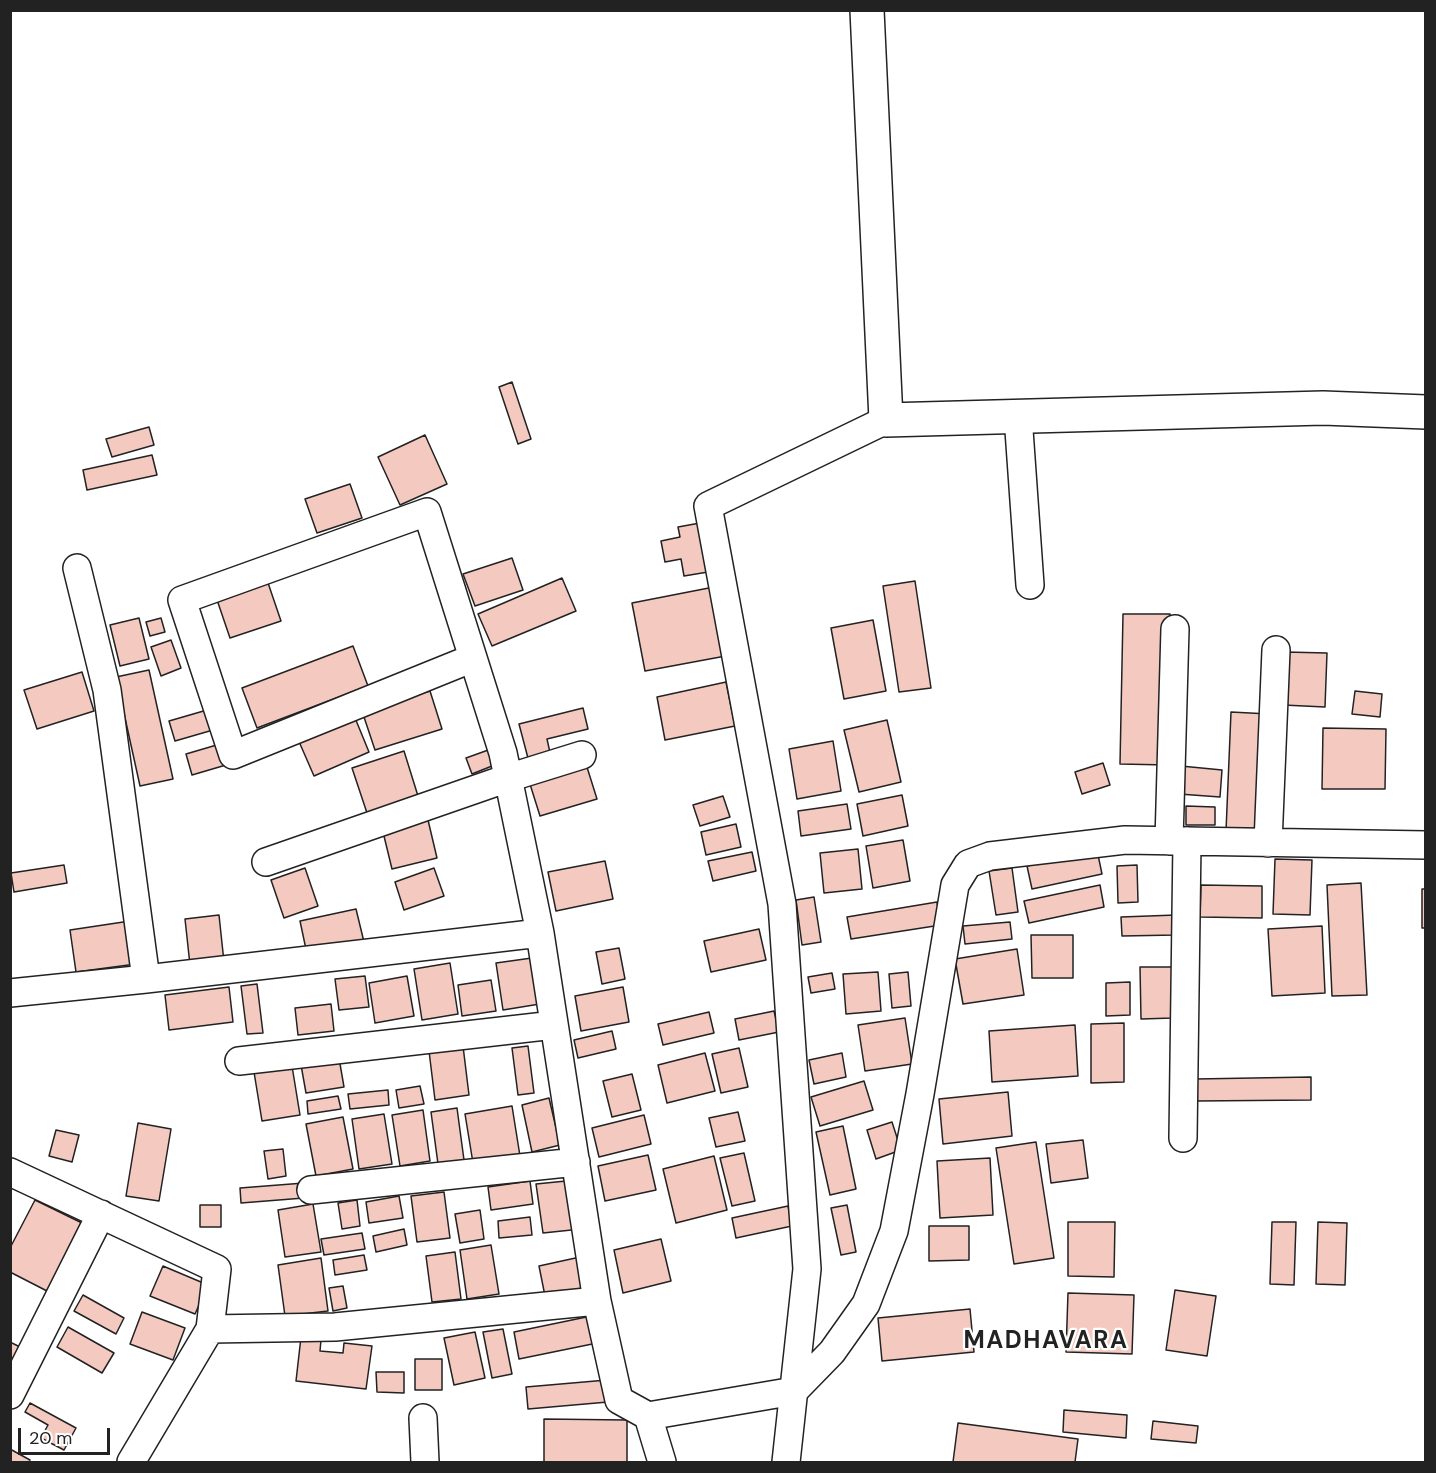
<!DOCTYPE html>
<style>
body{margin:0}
#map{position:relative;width:1436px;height:1473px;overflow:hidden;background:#fff;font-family:"DM Sans",sans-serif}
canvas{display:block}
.frame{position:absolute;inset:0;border:12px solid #222;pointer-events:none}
.scale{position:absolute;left:18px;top:1428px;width:92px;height:27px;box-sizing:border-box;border:3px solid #222;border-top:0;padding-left:8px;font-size:18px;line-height:21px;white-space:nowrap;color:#222;-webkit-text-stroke:4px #fff;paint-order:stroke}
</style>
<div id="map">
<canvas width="1436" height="1473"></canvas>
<div class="frame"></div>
<div class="scale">20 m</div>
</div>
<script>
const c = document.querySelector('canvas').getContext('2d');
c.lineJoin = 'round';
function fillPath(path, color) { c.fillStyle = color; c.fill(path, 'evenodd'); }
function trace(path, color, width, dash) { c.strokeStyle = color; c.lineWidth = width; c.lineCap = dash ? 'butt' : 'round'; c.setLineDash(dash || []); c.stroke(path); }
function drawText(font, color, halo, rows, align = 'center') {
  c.font = font + ' "DM Sans",sans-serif'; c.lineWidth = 4.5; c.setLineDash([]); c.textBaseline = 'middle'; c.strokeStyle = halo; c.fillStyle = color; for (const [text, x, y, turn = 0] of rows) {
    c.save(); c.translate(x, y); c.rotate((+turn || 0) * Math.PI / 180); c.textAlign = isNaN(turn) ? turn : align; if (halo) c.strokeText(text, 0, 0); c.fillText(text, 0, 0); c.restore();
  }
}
const building = new Path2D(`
 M512,382l19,57 -13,5 -19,-57z
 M149,427l5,18 -42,12 -6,-18z
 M425,435l22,49 -47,21 -22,-48z
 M152,455l5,20 -70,15 -4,-20z
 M350,484l12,34 -45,15 -12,-34z
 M700,523l8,49 -24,4 -3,-17 -16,3 -4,-21 19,-4 -2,-10z
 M512,558l11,32 -48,16 -12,-32z
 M266,577l15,44 -51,17 -15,-44z
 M562,578l14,33 -84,35 -14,-32z
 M915,581l16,107 -32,4 -16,-106z
 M719,586l12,69 -86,16 -13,-68z
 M1123,614h47l-3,151 -47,-1z
 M139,618l10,41 -29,7 -10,-41z
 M161,618l4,14 -15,4 -4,-14z
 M873,620l13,71 -42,8 -13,-71z
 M171,640l10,28 -20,8 -10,-29z
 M353,646l15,40 -111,42 -15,-40z
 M1285,652l42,1 -2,54 -42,-2z
 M149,670l24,109 -33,7 -24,-109z
 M82,672l12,39 -57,18 -13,-39z
 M726,682l9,44 -70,14 -8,-43z
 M430,691l12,38 -67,21 -13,-39z
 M1355,691l27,3 -2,23 -28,-3z
 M583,708l5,21 -41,10 4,18 -22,5 -10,-38z
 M207,710l6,20 -38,11 -6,-20z
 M1231,712l38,2 -6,118 -37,-1z
 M353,713l16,39 -55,24 -17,-39z
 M887,720l14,62 -42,10 -15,-62z
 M1323,728l63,1 -1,60h-63z
 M833,741l8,50 -44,8 -8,-50z
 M220,744l6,21 -34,10 -6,-21z
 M491,749l6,15 -25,10 -6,-16z
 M404,751l14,45 -51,17 -15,-45z
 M1103,763l7,22 -28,9 -7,-22z
 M586,764l11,35 -57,17 -11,-35z
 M1181,766l41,4 -2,27 -41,-3z
 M902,795l6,31 -45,10 -6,-32z
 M723,796l7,21 -30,9 -7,-21z
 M847,804l4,25 -50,7 -3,-25z
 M1186,806l29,1v18h-29z
 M428,820l9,38 -45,11 -9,-37z
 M736,824l5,23 -35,8 -5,-23z
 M903,840l7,41 -37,7 -7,-42z
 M858,849l4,40 -38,4 -4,-40z
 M1097,850l5,24 -70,15 -5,-23z
 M752,852l4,19 -43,10 -5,-20z
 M1275,859l37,1 -2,55 -37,-1z
 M605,861l8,38 -57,12 -8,-39z
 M64,865l3,18 -53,9 -3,-19z
 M1137,865l1,37 -20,1 -1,-37z
 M305,868l13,38 -34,12 -13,-38z
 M434,868l10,28 -40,14 -9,-28z
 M1012,868l6,44 -22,3 -7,-44z
 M1361,883l6,112 -35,1 -5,-111z
 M1100,885l4,22 -75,16 -5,-22z
 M1201,885l61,1v32l-62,-1z
 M1422,889h4v39h-4z
 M814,897l7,45 -19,3 -6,-45z
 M937,902l4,23 -90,14 -4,-22z
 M356,909l8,33 -57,12 -7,-33z
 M219,915l5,47 -34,3 -5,-46z
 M1176,915v20l-54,1 -1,-19z
 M130,921l6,43 -60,8 -6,-42z
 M1010,922l2,17 -47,5 -2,-18z
 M1322,926l3,67 -53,3 -4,-67z
 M759,929l7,31 -55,12 -7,-31z
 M1031,935h42v43h-41z
 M619,948l6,31 -23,5 -6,-32z
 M1017,949l7,46 -61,9 -8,-45z
 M539,957l7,46 -43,7 -7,-47z
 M450,963l8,51 -36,6 -8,-51z
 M1140,967h33v51l-32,1z
 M878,972l3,39 -35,3 -3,-40z
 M908,972l3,34 -19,2 -3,-34z
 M832,973l3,16 -24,4 -3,-16z
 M365,976l4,31 -30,3 -4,-31z
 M407,976l7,40 -39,7 -6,-40z
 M491,980l5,31 -34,5 -4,-31z
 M1130,982v33l-24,1v-33z
 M257,984l6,49 -16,1 -6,-48z
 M229,987l4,35 -64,8 -4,-35z
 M623,987l6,35 -48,9 -6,-35z
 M331,1004l3,27 -36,4 -3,-27z
 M774,1011l5,21 -40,8 -4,-21z
 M709,1012l5,21 -51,12 -5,-21z
 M905,1018l7,46 -47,7 -7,-46z
 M1124,1023v59l-33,1v-59z
 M1075,1025l3,51 -86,6 -3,-51z
 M612,1031l4,18 -38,9 -4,-18z
 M463,1046l6,49 -34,5 -6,-49z
 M528,1046l6,47 -16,2 -6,-47z
 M739,1048l9,39 -27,6 -9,-39z
 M705,1053l10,38 -48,12 -9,-38z
 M842,1053l4,24 -32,7 -5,-24z
 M339,1058l5,29 -38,6 -5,-28z
 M292,1066l8,49 -38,6 -8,-49z
 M632,1074l9,36 -29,7 -9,-36z
 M1311,1077v23l-115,1 -1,-22z
 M864,1081l9,29 -53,16 -9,-29z
 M420,1086l4,18 -25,4 -3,-18z
 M388,1090l1,15 -39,4 -2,-15z
 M1008,1092l4,44 -69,8 -4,-45z
 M338,1096l3,13 -33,5 -1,-13z
 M549,1098l11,47 -28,7 -10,-47z
 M512,1106l8,50 -47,7 -8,-49z
 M457,1108l7,52 -26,4 -7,-52z
 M423,1110l7,51 -30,5 -8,-51z
 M738,1112l7,29 -29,6 -7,-29z
 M384,1114l8,50 -33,5 -7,-50z
 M644,1115l7,29 -52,13 -7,-29z
 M343,1117l10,52 -37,7 -10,-52z
 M892,1122l9,28 -25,9 -9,-29z
 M138,1123l33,6 -12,72 -33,-5z
 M843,1126l13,63 -26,6 -14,-63z
 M56,1130l23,5 -7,27 -23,-6z
 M1083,1140l5,38 -37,5 -5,-39z
 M1036,1142l18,116 -40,6 -18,-116z
 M283,1149l3,27 -18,3 -4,-28z
 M744,1153l11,48 -23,5 -12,-48z
 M648,1155l8,35 -51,11 -7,-35z
 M714,1156l13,54 -51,13 -13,-54z
 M990,1158l3,57 -53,3 -3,-57z
 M576,1180l5,49 -38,4 -7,-49z
 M530,1181l3,23 -42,6 -3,-23z
 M304,1183v15l-63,5 -1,-15z
 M444,1192l6,46 -33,4 -6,-46z
 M399,1196l4,22 -34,5 -3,-21z
 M35,1200l47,23 -35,68 -37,-19v-24z
 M357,1200l3,26 -18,3 -4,-26z
 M313,1204l8,48 -36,5 -7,-47z
 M200,1205h21v22h-21z
 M847,1205l9,47 -15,3 -10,-47z
 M788,1206l4,20 -56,12 -4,-20z
 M480,1210l4,29 -24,4 -5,-29z
 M530,1217l2,18 -33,3 -1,-17z
 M1068,1222h47l-1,55 -46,-1z
 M1272,1222h24l-2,63 -24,-1z
 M1318,1222l29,1 -2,62 -29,-1z
 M929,1226h40v34l-40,1z
 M404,1229l3,16 -31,7 -3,-16z
 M362,1233l3,16 -41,6 -3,-16z
 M661,1239l10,42 -48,12 -9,-43z
 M491,1245l8,49 -32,5 -7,-49z
 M455,1252l6,47 -29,3 -6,-46z
 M364,1255l3,15 -32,5 -2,-15z
 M580,1257l6,30 -41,9 -6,-30z
 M321,1258l7,53 -43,5 -7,-51z
 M163,1266l45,19 -13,29 -45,-18z
 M343,1286l4,22 -14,3 -4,-23z
 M1175,1290l41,6 -9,60 -41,-6z
 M1068,1293l66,2 -2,59 -66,-2z
 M83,1295l41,23 -8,16 -42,-23z
 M970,1309l4,43 -92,9 -4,-43z
 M142,1312l43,16 -12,32 -43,-16z
 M596,1315l6,27 -83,17 -5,-27z
 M68,1327l46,26 -12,20 -45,-26z
 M503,1329l9,45 -20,4 -9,-46z
 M475,1332l10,46 -31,7 -10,-47z
 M301,1337l20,3 -1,11 23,2 1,-10 28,3 -6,43 -70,-8z
 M10,1342l12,6 -12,20z
 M415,1359h27v31h-27z
 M376,1372h28v21l-27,-1z
 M607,1380l1,22 -80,7 -2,-22z
 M30,1403l46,25 -12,22 -23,-12 7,-13 -23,-13z
 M1064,1410l63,5 -1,23 -63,-6z
 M544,1419l83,1v42h-83z
 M1153,1421l45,5 -2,17 -45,-4z
 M958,1423l120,16 -3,23h-122z
 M10,1449l20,11 -1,2h-19z`);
fillPath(building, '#f3c9c0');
trace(building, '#222', 1.5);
const street = new Path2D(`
 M1018,416l12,169
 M77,568l30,122 39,289
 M473,658l-240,97 -51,-155 245,-88 76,241 37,180 57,368 22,99 29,16 146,-25 38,-39 34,-48 28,-73 26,-137 35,-209 13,-21 22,-8 135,-16 301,5
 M1169,841l6,-212
 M1268,843l8,-193
 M266,862l242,-84 74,-23
 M10,993l136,-14 394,-46
 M239,1061l315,-36
 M1183,1138l4,-297
 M10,1172l207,97 -7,60 -79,133
 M311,1190l265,-28
 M210,1329l125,-2 262,-26
 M10,1395l91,-181
 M648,1416l14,46
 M423,1418l2,44
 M786,1462l21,-193 -25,-365 -74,-398 178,-86`);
const secondary = new Path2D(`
 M867,10l19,410 437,-12 103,4`);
trace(street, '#222', 30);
trace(secondary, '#222', 36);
trace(street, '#fff', 27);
trace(secondary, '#fff', 33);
c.letterSpacing = '1.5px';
drawText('bold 24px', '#222', '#fff', [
 ["MADHAVARA",1046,1342]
]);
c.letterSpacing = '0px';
</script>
